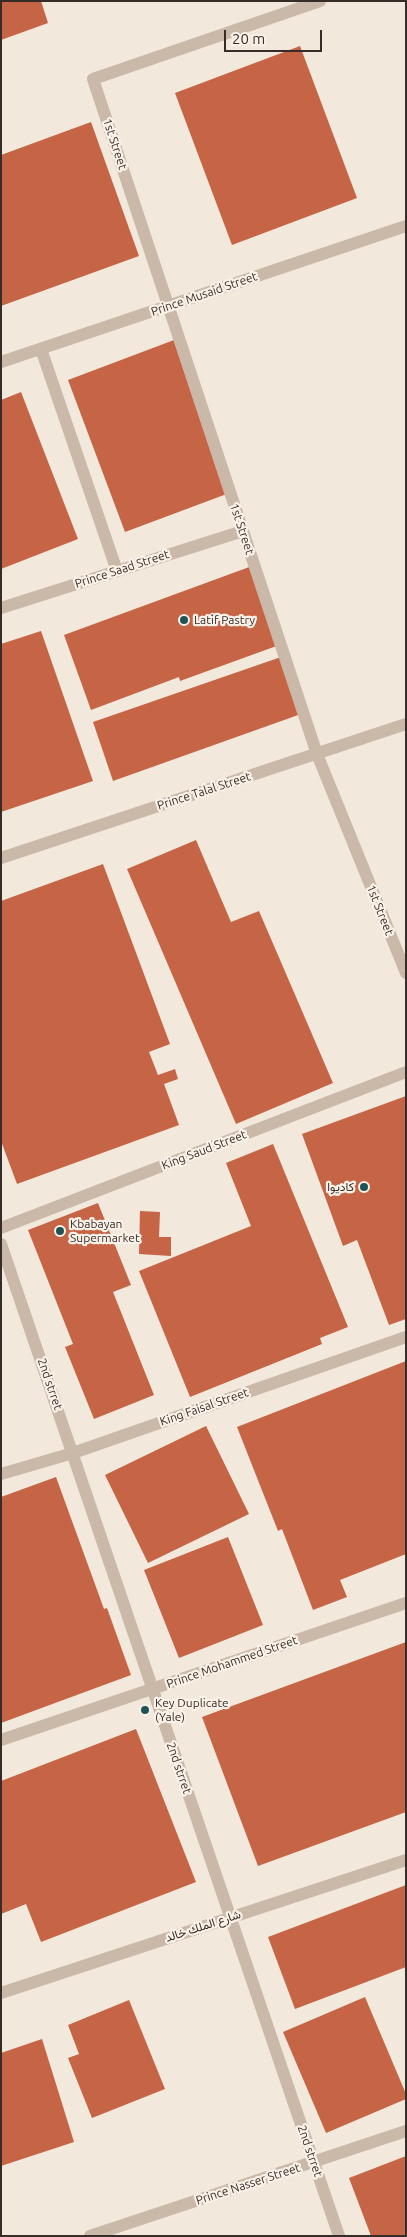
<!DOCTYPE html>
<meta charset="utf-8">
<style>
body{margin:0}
#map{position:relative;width:407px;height:2237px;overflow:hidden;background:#f2e8dc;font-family:Ubuntu,sans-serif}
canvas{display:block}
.frame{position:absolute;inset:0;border:2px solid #372d28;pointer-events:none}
.scale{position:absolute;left:224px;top:30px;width:98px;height:22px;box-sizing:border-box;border:2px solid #372d28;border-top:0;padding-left:6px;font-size:15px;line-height:18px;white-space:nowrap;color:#372d28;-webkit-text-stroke:4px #faf2e8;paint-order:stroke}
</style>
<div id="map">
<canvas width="407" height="2237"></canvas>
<div class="frame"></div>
<div class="scale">20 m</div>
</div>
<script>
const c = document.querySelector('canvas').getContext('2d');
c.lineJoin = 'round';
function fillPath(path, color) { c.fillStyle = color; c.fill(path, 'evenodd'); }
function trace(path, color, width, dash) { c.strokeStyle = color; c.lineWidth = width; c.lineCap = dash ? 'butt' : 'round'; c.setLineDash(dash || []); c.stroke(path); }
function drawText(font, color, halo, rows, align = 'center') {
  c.font = font + ' Ubuntu,Vazirmatn,sans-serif'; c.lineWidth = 4.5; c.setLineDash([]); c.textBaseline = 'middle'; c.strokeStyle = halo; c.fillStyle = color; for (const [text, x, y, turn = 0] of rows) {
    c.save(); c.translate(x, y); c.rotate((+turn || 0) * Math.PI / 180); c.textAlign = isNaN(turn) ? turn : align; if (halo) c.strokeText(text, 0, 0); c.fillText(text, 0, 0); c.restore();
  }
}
fillPath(new Path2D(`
 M1,1h40l7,22 -47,17z
 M300,46l57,152 -125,47 -57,-152z
 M91,122l48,134 -138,50v-151z
 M174,340l58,152 -107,40 -57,-152z
 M21,392l57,147 -77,30v-169z
 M252,566l30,78 -102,37 -1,-4 -88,33 -27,-75z
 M41,631l52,150 -92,31v-168z
 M281,657l20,57 -188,67 -20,-59z
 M196,840l35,82 28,-11 74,172 -97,41 -109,-255z
 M103,864l67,180 -21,8 9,23 17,-6 3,10 -14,5 15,41 -162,59 -16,-43v-240z
 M406,1096v223l-17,6 -32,-85 -14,6 -41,-112z
 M273,1144l75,183 -28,11 2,6 -132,53 -51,-126 112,-45 -25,-63z
 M98,1203l33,82 -18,7 41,103 -60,24 -29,-72 8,-3 -45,-114z
 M140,1211l20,1 -1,25h12v19l-32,-2z
 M406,1361v193l-66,26 7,17 -34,13 -31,-81 -4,2 -41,-104z
 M206,1426l43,88 -101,49 -43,-88z
 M56,1477l48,132 3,-1 24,67 -130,48v-226z
 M228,1537l35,88 -84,33 -35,-88z
 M406,1642v170l-148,54 -56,-149z
 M136,1729l60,153 -155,60 -15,-38 -25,10v-133z
 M406,1885v82l-111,42 -27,-72z
 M365,1997l41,97v5l-80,34 -43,-101z
 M129,2000l36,89 -73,29 -24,-60 11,-4 -11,-29z
 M42,2039l32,103 -73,24v-113z
 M406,2156v80h-35l-22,-58z`), '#c66546');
trace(new Path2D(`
 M320,1l-227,78 224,675 89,219
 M41,349l76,222
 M1,362l405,-136
 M1,608l242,-77
 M1,858l405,-134
 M1,1228l405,-156
 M1,1244l338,992
 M1,1474l72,-21 333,-116
 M1,1740l405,-137
 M1,1993l405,-133
 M90,2236l316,-105`), '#cab8a8', 12);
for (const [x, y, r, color] of [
 [184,620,5,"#1e5458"],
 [364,1187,5,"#1e5458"],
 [60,1231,5,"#1e5458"],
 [145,1710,5,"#1e5458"]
]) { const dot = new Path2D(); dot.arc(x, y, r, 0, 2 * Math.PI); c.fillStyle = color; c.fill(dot); trace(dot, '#faf2e8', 2); }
drawText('12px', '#372d28', '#faf2e8', [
 ["1st Street",115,144,72],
 ["Prince Musaid Street",204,294,-19],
 ["1st Street",242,529,72],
 ["Prince Saad Street",122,569,-18],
 ["Prince Talal Street",204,791,-18],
 ["1st Street",380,910,68],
 ["King Saud Street",204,1150,-21],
 ["2nd strret",50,1384,71],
 ["King Faisal Street",204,1407,-19],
 ["Prince Mohammed Street",232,1662,-19],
 ["2nd strret",179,1768,71],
 ["شارع الملك خالد",203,1926,-18],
 ["2nd strret",310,2151,71],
 ["Prince Nasser Street",248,2184,-18]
]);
drawText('12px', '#372d28', '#faf2e8', [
 ["Latif Pastry",194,620],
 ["كاديوا",354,1187,"right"],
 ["Kbabayan",70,1224],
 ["Supermarket",70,1238],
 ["Key Duplicate",155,1703],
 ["(Yale)",155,1717]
], 'left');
</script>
